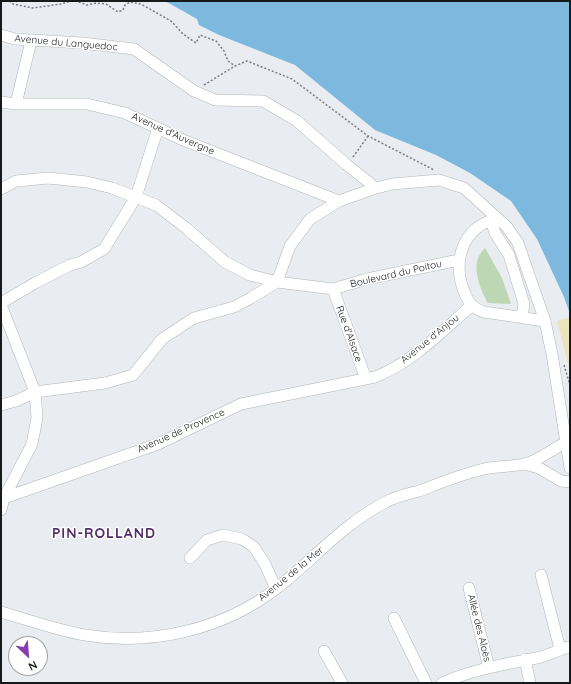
<!DOCTYPE html>
<meta charset="utf-8">
<style>
body{margin:0}
#map{position:relative;width:571px;height:684px;overflow:hidden;background:#e9ecf1;font-family:Quicksand,sans-serif}
canvas{display:block}
.frame{position:absolute;inset:0;border:2px solid #18191b;pointer-events:none}
.north{position:absolute;left:8px;top:636px;width:40px;height:40px;box-sizing:border-box;background:#fff;border:1px solid #a3a3a4;border-radius:50%;rotate:154deg;font-size:11px;font-weight:700;line-height:16px;text-align:center;color:#18191b}
.north::after{content:'';display:block;margin:auto;width:14px;height:18px;background:#853cae;clip-path:polygon(50% 0,100% 100%,50% 72%,0 100%)}
</style>
<div id="map">
<canvas width="571" height="684"></canvas>
<div class="frame"></div>
<div class="north">N</div>
</div>
<script>
const c = document.querySelector('canvas').getContext('2d');
c.lineJoin = 'round';
function fillPath(path, color) { c.fillStyle = color; c.fill(path, 'evenodd'); }
function trace(path, color, width, dash) { c.strokeStyle = color; c.lineWidth = width; c.lineCap = dash ? 'butt' : 'round'; c.setLineDash(dash || []); c.stroke(path); }
function drawText(font, color, halo, rows, align = 'center') {
  c.font = font + ' Quicksand,sans-serif'; c.lineWidth = 3; c.setLineDash([]); c.textBaseline = 'middle'; c.strokeStyle = halo; c.fillStyle = color; for (const [text, x, y, turn = 0] of rows) {
    c.save(); c.translate(x, y); c.rotate((+turn || 0) * Math.PI / 180); c.textAlign = isNaN(turn) ? turn : align; if (halo) c.strokeText(text, 0, 0); c.fillText(text, 0, 0); c.restore();
  }
}
fillPath(new Path2D(`
 M485,248l17,30 9,26 -23,-1c-7,-12 -16,-33 -9,-47 1,-3 4,-5 6,-8z`), '#bdd6b4');
fillPath(new Path2D(`
 M570,317v54l-13,-50z`), '#ece3bd');
fillPath(new Path2D(`
 M165,1h405v313l-6,-17 -27,-58 -26,-38 -41,-28 -34,-18 -61,-25 -80,-65 -76,-30 -20,-10 -2,-6z`), '#7db8de');
const minor = new Path2D(`
 M1,35l14,4 67,4 52,6 60,42 21,9 48,1 34,20 50,44 24,19 2,5
 M1,102l15,2h71l38,9 58,27 156,61
 M16,104l15,-63
 M1,189l15,-8 32,-3 39,4 25,6 44,17 30,23 39,34 25,13 27,7 13,-36 20,-27 29,-18 34,-12 19,-5 47,-4 25,8 43,39 11,16 27,78 7,33 18,114
 M496,219c-33,8 -44,42 -32,72 4,11 8,17 20,21l61,9
 M491,220l4,13 14,22 15,49 -2,13
 M333,289l33,90
 M1,303l34,-20 35,-18 11,-3 23,-13 32,-52 22,-69
 M1,305l34,87 2,26 -5,26 -28,54 -3,12
 M1,405l15,-4 19,-9 70,-9 28,-8 29,-36 32,-21 40,-11 17,-9 26,-16 56,7 34,-10 92,-19
 M524,464l15,4 22,13 9,1
 M1,498h3l154,-54 83,-40 134,-27c38,-15 66,-45 96,-71
 M190,558l17,-18 16,-5 19,4 12,8 11,17 11,25
 M541,575l19,74
 M469,588l20,80
 M1,612c28,8 56,18 84,23 66,11 138,-5 192,-47 36,-28 67,-65 109,-86 10,-6 22,-8 33,-11 21,-8 43,-17 65,-22 13,-3 27,-2 40,-5 15,-3 28,-15 41,-21
 M394,618l32,65
 M324,651l18,32
 M525,659l5,24
 M442,683c31,-14 65,-19 99,-26 10,-3 19,-8 29,-10`);
trace(minor, '#b2b5ba', 12);
trace(new Path2D(`
 M9,1l4,3 20,4 28,-4 10,-3h5l11,4 9,-2 10,1 12,8 5,-2 2,-5 5,-3 11,2 30,17 12,13 13,9 4,-8 16,6 8,10 4,10 7,5
 M204,85l31,-19 12,-5 45,18 76,57 66,34
 M353,157l15,-21
 M564,365l6,20`), '#797b7e', 1.5, [2, 2]);
trace(minor, '#fff', 11);
drawText('10px', '#18191b', '#fff', [
 ["Avenue du Languedoc",66,43,5],
 ["Avenue d'Auvergne",173,134,24],
 ["Boulevard du Poitou",396,274,-13],
 ["Rue d'Alsace",349,334,70],
 ["Avenue d'Anjou",430,339,-39],
 ["Avenue de Provence",181,431,-24],
 ["Avenue de la Mer",291,574,-39],
 ["Allée des Aloès",479,628,76]
]);
c.letterSpacing = '1px';
drawText('bold 14px', '#522f67', '#fff', [
 ["PIN-ROLLAND",104,534]
]);
c.letterSpacing = '0px';
</script>
